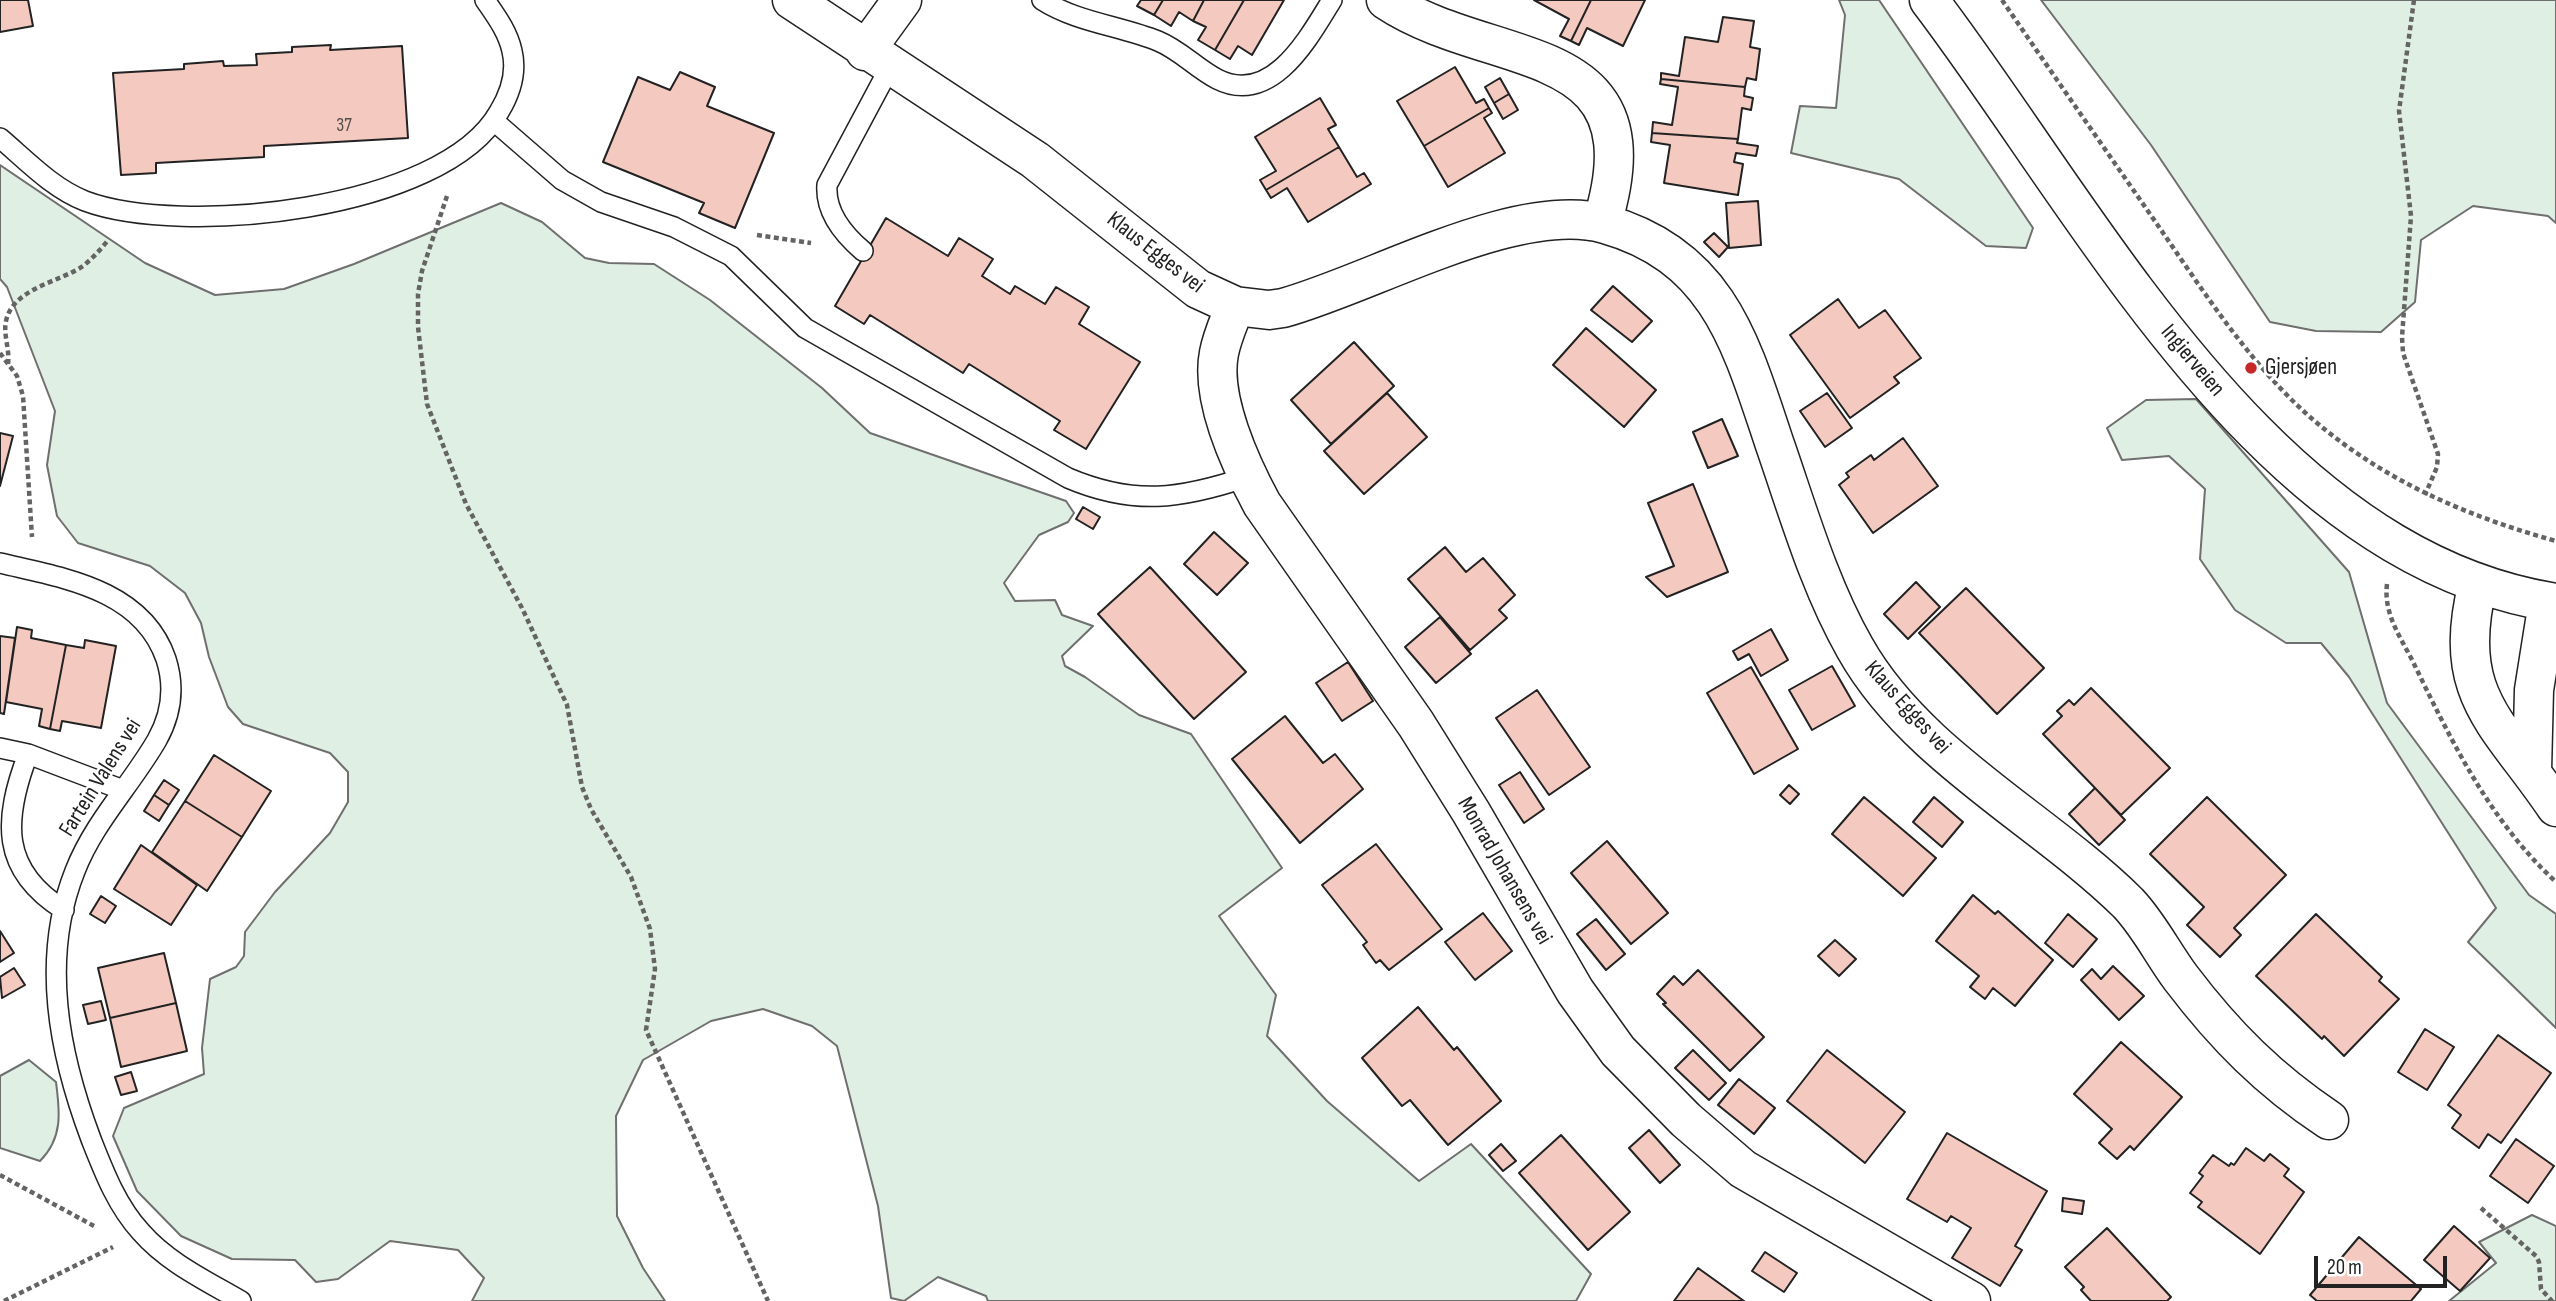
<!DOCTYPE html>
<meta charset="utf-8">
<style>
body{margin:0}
#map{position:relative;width:2556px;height:1301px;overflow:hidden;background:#fff;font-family:"Sofia Sans Condensed",sans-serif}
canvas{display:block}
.scale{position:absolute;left:2314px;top:1256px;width:133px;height:32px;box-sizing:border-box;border:4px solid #222;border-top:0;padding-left:9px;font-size:21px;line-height:24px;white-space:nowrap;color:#222;-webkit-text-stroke:5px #fff;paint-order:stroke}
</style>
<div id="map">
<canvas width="2556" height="1301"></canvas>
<div class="scale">20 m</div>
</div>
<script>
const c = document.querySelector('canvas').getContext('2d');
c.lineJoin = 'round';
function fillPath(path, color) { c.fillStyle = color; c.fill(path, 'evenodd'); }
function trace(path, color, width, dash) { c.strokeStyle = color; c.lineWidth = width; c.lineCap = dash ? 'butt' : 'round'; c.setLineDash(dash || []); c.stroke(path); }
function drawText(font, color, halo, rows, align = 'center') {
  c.font = font + ' "Sofia Sans Condensed",sans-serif'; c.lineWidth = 5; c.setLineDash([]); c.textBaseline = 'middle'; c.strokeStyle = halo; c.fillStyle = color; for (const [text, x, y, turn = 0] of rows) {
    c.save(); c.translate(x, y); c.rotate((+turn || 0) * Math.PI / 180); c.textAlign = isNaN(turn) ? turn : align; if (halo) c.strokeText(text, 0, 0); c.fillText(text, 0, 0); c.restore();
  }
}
const green = new Path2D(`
 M1839,0h40l154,228 -7,20 -40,-2 -87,-67 -108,-26 9,-47 36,2 9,-93z
 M2041,0h515v223l-8,-7 -75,-10 -52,34 -6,62 -34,30 -65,-1 -46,-9 -119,-177z
 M0,165l145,98 70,32 69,-6 70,-25 147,-61 41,19 43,36 24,5 45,1 56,36 112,88 48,45 196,68 8,12 -6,9 -29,13 -35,48 11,18 40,-1 7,15 31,11 -31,30 3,10 20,11 54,38 52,19 91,134 -63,48 57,79 -9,41 60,65 92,80 52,-37 120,130 -15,27h-588l-2,-5 -48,-19 -34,24 -13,-3 -13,-92 -41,-160 -25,-20 -49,-17 -52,12 -68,39 -27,56 1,100 26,52 22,33h-193l12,-23 -26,-28 -68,-9 -52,38 -22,3 -21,-22 -63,-1 -51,-23 -44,-45 -24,-55 11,-28 80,-34 -2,-26 8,-69 26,-12 8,-11 1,-24 30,-40 55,-59 18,-31v-30l-18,-19 -87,-29 -15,-17 -19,-50 -8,-34 -16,-30 -35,-27 -72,-23 -21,-27 -10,-51 8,-54 -48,-124 -7,-8z
 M2196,399l153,173 38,131 142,192 27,19v114l-88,-86 28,-34 -147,-231 -28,-34h-35l-51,-33 -35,-51 5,-70 -36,-33 -47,4 -15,-32 39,-28z
 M29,1060l27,22c4,30 7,56 -16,79l-40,-13v-72z
 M2532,1215l24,11v75h-107l47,-38 -17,-21z`);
fillPath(green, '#e0efe3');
trace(green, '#6f6f6f', 2);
const building = new Path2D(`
 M0,0h28l5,26 -33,6z
 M1141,0h22l-9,15 -17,-9z
 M1163,0h41l-11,21 -14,-9 -8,14 -17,-11z
 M1204,0h40l-29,50 -17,-10 8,-13 -13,-6z
 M1244,0h40l-32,55 -14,-9 -8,13 -15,-9z
 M1534,0h57l-20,41 -11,-5 9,-17z
 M1591,0h54l-22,46 -36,-18 -8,17 -8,-4z
 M1723,17l31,4 -4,26 10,2 -4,31 -9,-2 -2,9 -84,-8v-6l18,3 6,-39 33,5z
 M331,45l-1,5 72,-4 6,92 -144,8v11l-108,6v10l-35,2 -8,-102 71,-4v-5l39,-3 1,5 33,-1 -1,-11 36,-2v-5z
 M1455,67l21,36 8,-4 5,9 -65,38 -27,-45z
 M680,72l35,15 -8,19 67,27 -39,95 -36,-15 5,-10 -101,-41 35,-85 32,13z
 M1500,78l9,16 -15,9 -9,-16z
 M1661,79l84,8 -1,9 9,2 -2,12 -9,-2 -4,31 -86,-6 1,-11 19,3 6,-38 -18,-3z
 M1509,94l9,16 -15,9 -9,-16z
 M1320,98l16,27 -8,4 11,18 -73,43 -6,-10 16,-9 -21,-34z
 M1489,108l3,5 -8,5 21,35 -57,34 -24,-41z
 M1652,133l86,6 -1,4 21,3 -2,10 -20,-3 -2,9 9,2 -5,31 -74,-12 6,-38 -19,-3z
 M1339,147l18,30 7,-4 7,11 -63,38 -21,-34 -16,10 -5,-8z
 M1758,201l3,44 -32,3 -3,-45z
 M886,218l62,38 11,-18 34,21 -11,17 28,18 5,-8 30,18 11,-17 33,20 -10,17 61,38 -54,87 -32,-19 6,-9 -91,-57 -6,9 -93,-58 -6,9 -29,-18z
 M1714,233l14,14 -9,10 -15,-15z
 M1613,286l39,35 -20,21 -41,-32z
 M1838,299l21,29 26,-18 36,48 -27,19 5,6 -49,35 -60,-83z
 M1586,328l70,62 -32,37 -71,-62z
 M1354,342l40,44 -63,58 -40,-44z
 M1387,393l40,44 -63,57 -40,-43z
 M1827,393l25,35 -27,19 -25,-36z
 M1722,419l16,37 -30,12 -15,-36z
 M0,433l13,3 -13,50z
 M1903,438l35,48 -65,47 -34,-48 10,-8 -3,-4 25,-18 3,5z
 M1693,484l35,88 -61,25 -21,-20 28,-11 -26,-63z
 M1083,507l17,10 -7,12 -17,-10z
 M1214,532l34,31 -31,32 -33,-31z
 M1445,547l21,25 17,-14 32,37 -16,15 8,8 -37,32 -62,-71z
 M1150,567l96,105 -52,47 -96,-105z
 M1916,582l24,25 -32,32 -24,-25z
 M1966,588l78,80 -47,46 -78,-81z
 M1440,617l31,37 -35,29 -31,-36z
 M17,627l15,3 -1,8 35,7 -16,84 -11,-3 3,-17 -36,-7z
 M1771,629l17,31 -27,16 -12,-22 -11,6 -5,-9z
 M0,636l15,2 -11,76 -4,-1z
 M85,640l31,6 -15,82 -39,-7 -2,10 -10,-2 16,-84 18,3z
 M1348,662l25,39 -31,20 -26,-38z
 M1832,666l23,40 -43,24 -23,-40z
 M1751,667l47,82 -44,25 -47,-81z
 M2091,688l79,80 -49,47 -78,-81 19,-18 -5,-5 12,-11 5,5z
 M1537,690l53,77 -41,28 -53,-77z
 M1285,716l38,47 12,-9 28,35 -63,54 -68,-84z
 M214,755l57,36 -29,46 -57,-36z
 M1520,772l24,37 -20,14 -25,-38z
 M164,780l15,10 -10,15 -15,-10z
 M1789,785l10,9 -9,10 -10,-9z
 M2095,788l30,32 -26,25 -30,-31z
 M154,795l15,10 -10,16 -15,-10z
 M1864,797l72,61 -33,38 -71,-62z
 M1934,797l29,25 -21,25 -29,-25z
 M2207,797l79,78 -52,53 7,7 -21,22 -33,-32 17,-18 -54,-53z
 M185,801l57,36 -35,54 -55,-39z
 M1607,841l61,72 -37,31 -60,-71z
 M1376,844l66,85 -53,41 -9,-10 -4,3 -13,-18 4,-3 -45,-57z
 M141,845l56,40 -26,40 -57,-36z
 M1973,895l22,19 3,-3 55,49 -38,46 -22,-18 -8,11 -15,-12 9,-11 -43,-35z
 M101,896l15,10 -11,17 -15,-9z
 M1483,913l29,38 -37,29 -30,-38z
 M2068,914l29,25 -24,28 -28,-24z
 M2316,914l66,63 -3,4 20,18 -55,57 -20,-20 -2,3 -66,-63z
 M1596,919l29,35 -19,16 -29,-36z
 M0,931l14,22 -14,9z
 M1835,940l21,19 -17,17 -21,-20z
 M164,953l12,50 -66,15 -12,-50z
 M2113,966l31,30 -25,24 -38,-40 11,-11 9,10z
 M14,968l11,17 -23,13 -2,-21z
 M1698,970l66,67 -34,34 -67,-67 3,-1 -9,-9 17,-18 9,9z
 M101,1001l5,19 -18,4 -5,-19z
 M176,1003l11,48 -66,16 -11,-49z
 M1418,1007l36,43 3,-3 44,54 -53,44 -38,-45 -8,6 -40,-48z
 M2425,1029l29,18 -27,43 -29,-18z
 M2498,1035l53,38 -50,70 -13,-9 -9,14 -27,-20 9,-13 -13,-10z
 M2121,1042l61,55 -48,53 -4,-4 -13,13 -18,-16 13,-14 -38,-35z
 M1693,1050l33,33 -17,17 -34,-32z
 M1827,1050l78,62 -40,51 -78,-62z
 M131,1072l6,19 -16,4 -6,-18z
 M1739,1079l36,29 -21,26 -36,-29z
 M1649,1130l31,35 -20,18 -31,-35z
 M1947,1133l100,58 -32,55 7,4 -22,36 -48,-28 19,-30 -20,-12 -4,6 -40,-23z
 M1561,1135l69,77 -42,38 -69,-77z
 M2516,1139l38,27 -26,37 -38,-27z
 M1501,1144l15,17 -13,10 -14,-16z
 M2246,1148l18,13 6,-7 19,15 -5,7 20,16 -44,62 -62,-47 4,-5 -12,-9 13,-17 -4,-3 14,-18 16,11 2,-3 3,2z
 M2063,1198l21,3 -2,13 -20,-3z
 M2454,1226l36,32 -30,33 -36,-31z
 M2107,1228l64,69 -4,4h-76l-10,-11 3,-3 -19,-20z
 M2359,1237l62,52 -10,12h-94l-7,-6z
 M1765,1252l32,21 -13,19 -32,-21z
 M1698,1268l46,33h-70z`);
fillPath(building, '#f3c9c0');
trace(building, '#222', 2);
const lane = new Path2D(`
 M1042,0c34,22 79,26 116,41 22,9 38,27 59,38 55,28 92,-42 115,-79
 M494,121l68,59 39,22 73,25 57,29 74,72 263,150c66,28 113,21 179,-1
 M0,138c26,22 52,50 85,63 96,36 358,10 414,-89 11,-18 18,-40 13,-61 -4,-19 -16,-35 -27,-51
 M863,251c-20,-17 -38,-39 -36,-66l63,-118
 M0,563c63,15 142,26 166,96 9,28 5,56 -9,81 -26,45 -63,82 -82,131 -35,88 -16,183 16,268 13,33 26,67 50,93 27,31 66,49 100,69
 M0,748l28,6 95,36
 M28,754c-25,66 -28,116 36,156`);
const street = new Path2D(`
 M792,0l243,160 163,129 37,17 34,4 14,-2c88,-24 235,-109 322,-84 113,32 136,119 169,218 24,69 45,143 81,206 60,107 188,171 273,255 21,22 35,51 53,75 44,58 88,102 148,142
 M1386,0c106,71 274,35 216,223
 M865,51l37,-51
 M1235,306c-6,16 -13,31 -16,47 -9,45 22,112 43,151l154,220 55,88 104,179 43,60 68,69 57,49 228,132`);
const secondary = new Path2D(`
 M1929,0c163,214 334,557 627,603
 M2478,583c-28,113 20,138 78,224
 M2532,771l2,-81 14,-88`);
trace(lane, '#222', 22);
trace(street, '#222', 41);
trace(secondary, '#222', 41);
trace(new Path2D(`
 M2002,0c52,76 105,152 157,227 49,71 100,151 169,205 68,54 145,86 228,109
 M2414,0l-15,111 12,105 -9,121 1,16 35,101 -1,13 -12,28
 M447,196l-25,75 -4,23v33l9,77 39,100 56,104 45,97 15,82 9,22 40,68 19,52 5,40 -9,61 122,271
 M757,235l54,8
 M0,353l17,23 6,20 9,141
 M8,364c2,-15 -5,-29 -2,-43 7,-33 54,-39 77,-55 10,-8 18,-17 26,-27
 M2387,584c-4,32 16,56 29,84 38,78 75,154 140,214
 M0,1175l94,51
 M2481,1208l55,48 3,6 2,27 11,12
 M4,1301l109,-54`), '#646464', 4.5, [5, 3.5]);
trace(lane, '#fff', 19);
trace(street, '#fff', 38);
trace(secondary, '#fff', 38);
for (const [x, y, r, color] of [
 [2251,368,7,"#c62828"]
]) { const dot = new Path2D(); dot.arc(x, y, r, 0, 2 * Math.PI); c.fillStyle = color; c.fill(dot); trace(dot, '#fff', 2.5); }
drawText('19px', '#564c4a', null, [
 ["37",344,126]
]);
drawText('23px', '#222', '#fff', [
 ["Klaus Egges vei",1155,253,38],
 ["Ingierveien",2192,361,50],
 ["Klaus Egges vei",1907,708,48],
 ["Fartein Valens vei",101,778,-58],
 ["Monrad Johansens vei",1504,871,60]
]);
drawText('23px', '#222', '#fff', [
 ["Gjersjøen",2265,368]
], 'left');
</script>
